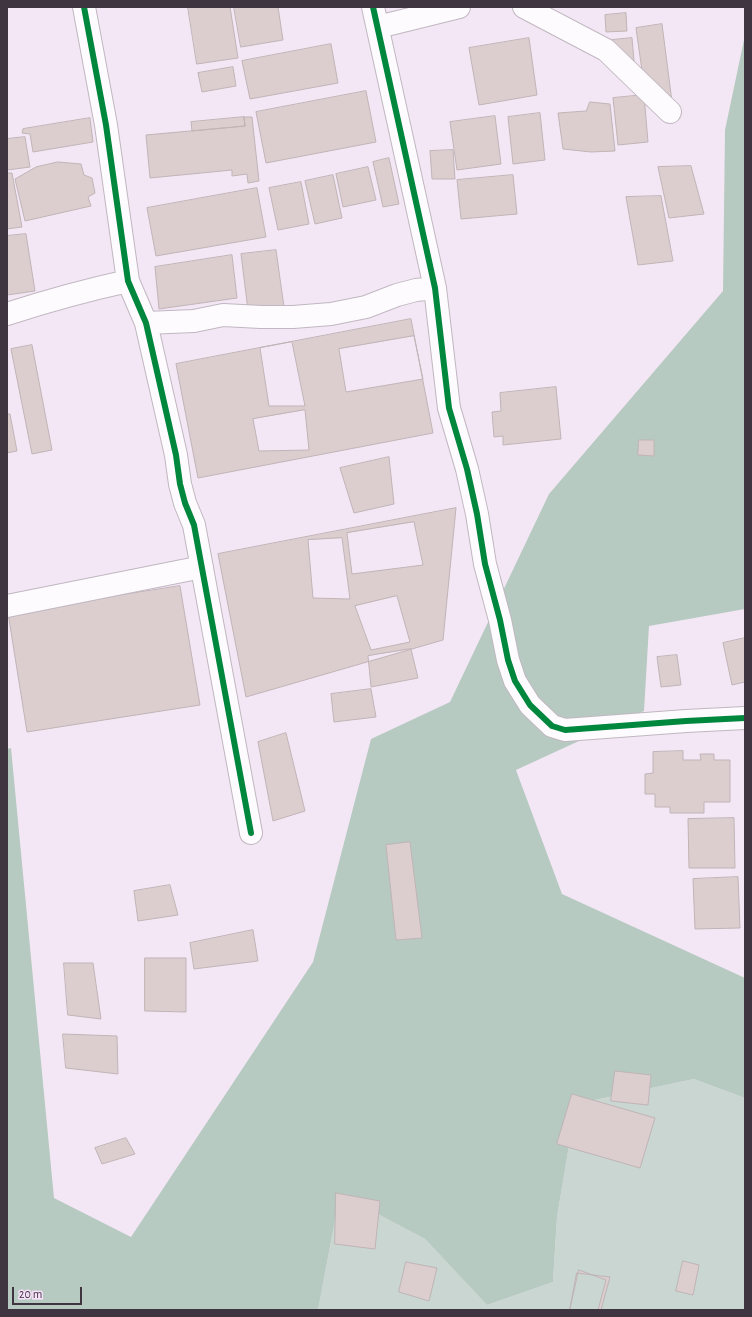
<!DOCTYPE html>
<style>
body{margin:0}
#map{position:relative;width:752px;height:1317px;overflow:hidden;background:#f4e7f5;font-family:"Alegreya Sans",sans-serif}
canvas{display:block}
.frame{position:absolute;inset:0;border:8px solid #3f3540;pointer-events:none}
.scale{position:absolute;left:12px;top:1287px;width:70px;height:18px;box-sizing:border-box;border:2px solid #3f3540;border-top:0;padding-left:5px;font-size:12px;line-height:14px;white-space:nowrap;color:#3f3540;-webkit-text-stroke:3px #f9e1fb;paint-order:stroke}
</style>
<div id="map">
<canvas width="752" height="1317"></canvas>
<div class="frame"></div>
<div class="scale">20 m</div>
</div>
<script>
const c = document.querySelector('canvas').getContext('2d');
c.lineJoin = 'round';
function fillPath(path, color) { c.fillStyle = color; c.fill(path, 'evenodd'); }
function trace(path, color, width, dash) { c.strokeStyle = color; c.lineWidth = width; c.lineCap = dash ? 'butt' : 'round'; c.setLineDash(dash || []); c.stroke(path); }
fillPath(new Path2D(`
 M694,1079l51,19v212h-427l22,-116 85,45 62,66 66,-23 4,-65 19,-113z`), '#c9d6d1');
fillPath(new Path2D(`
 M745,35v574l-96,17 -5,85 -128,59 46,124 183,84v120l-51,-19 -118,25 -19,113 -4,65 -66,23 -62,-66 -85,-45 -22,116h-311v-561l4,-1 43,450 77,39 182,-275 58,-223 79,-37 99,-208 174,-203 2,-161z`), '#b6cac1');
const building = new Path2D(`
 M188,7h42l8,51 -41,6z
 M234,7h44l5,33 -42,7z
 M626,13l1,18 -21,1 -1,-17z
 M662,24l10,78 -25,4 -11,-78z
 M529,38l8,57 -58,10 -10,-57z
 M632,38l3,34 -19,1 -4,-33z
 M331,44l7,39 -88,16 -8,-38z
 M233,67l3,19 -34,6 -4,-19z
 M366,91l10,51 -110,21 -10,-51z
 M644,95l4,47 -30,3 -5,-47z
 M590,102l20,2 5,47 -24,1 -28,-3 -5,-36 28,-2z
 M540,113l5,47 -32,4 -5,-47z
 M495,116l6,48 -44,6 -7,-48z
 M244,117h8l7,64 -11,2 -1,-9 -15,2v-6l-82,8 -4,-43 99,-9z
 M244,117l1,9 -53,5 -1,-9z
 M90,118l3,24 -60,10 -3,-18 -8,-1 1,-4z
 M25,137l5,30 -23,3v-31z
 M453,150l2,29h-23l-2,-28z
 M389,158l10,46 -16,3 -10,-45z
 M58,162l23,2 3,11 8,3 3,15 -7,4 3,9 -66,15 -10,-42 21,-12z
 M691,166l13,48 -35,4 -11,-51z
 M368,167l8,33 -33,7 -7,-33z
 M7,173h5l10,54 -15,2z
 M333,175l9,43 -27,6 -10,-43z
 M513,175l4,39 -56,5 -4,-39z
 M301,182l8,42 -31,6 -9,-42z
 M257,188l9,49 -110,19 -9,-48z
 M661,196l12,65 -35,4 -12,-68z
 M26,234l9,57 -28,4v-59z
 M276,250l8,57 -36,3 -7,-56z
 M232,255l5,43 -78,11 -4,-42z
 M411,319l22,114 -235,45 -22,-114z
 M414,336l9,43 -77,13 -7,-43z
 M292,342l13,64h-36l-9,-58z
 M32,345l20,105 -20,4 -21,-105z
 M556,387l5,52 -58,6v-9l-9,1 -2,-25 9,-1 -1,-18z
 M305,410l4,40 -50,1 -6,-32z
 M7,414h3l7,37 -10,2z
 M639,440h15v16l-16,-1z
 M389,457l5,47 -40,9 -14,-45z
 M456,508l-13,132 -197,57 -28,-143z
 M414,522l9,43 -71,9 -5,-41z
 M342,538l8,61 -37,-1 -5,-58z
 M180,586l20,119 -173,27 -19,-119z
 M397,596l13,46 -39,8 -16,-44z
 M745,638v44l-13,3 -9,-42z
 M411,649l7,29 -47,9 -3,-31z
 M677,655l4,30 -20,2 -4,-30z
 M371,689l5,28 -42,5 -3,-28z
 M286,733l19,78 -32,10 -15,-79z
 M683,751v9h18l-1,-6h14v6h16v42h-26v11h-34v-6h-15v-13h-10v-20l8,-1v-21z
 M734,818l1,50h-46l-1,-49z
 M410,842l12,96 -26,2 -10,-95z
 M738,877l2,51 -45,1 -2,-50z
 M170,885l8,30 -40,6 -4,-30z
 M253,930l5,31 -64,8 -4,-26z
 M145,958h41v54l-41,-1z
 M64,963h29l8,56 -33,-4z
 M63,1034l54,2 1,38 -52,-6z
 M615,1071l36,4 -3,30 -37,-4z
 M572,1094l83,24 -15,50 -83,-24z
 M126,1138l9,16 -33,10 -7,-16z
 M336,1193l44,8 -5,48 -40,-5z
 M683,1261l16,4 -6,30 -17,-4z
 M406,1262l31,6 -8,33 -30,-9z
 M579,1270l27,10 -8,30h-28z
 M577,1273l33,4 -9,33h-31z`);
fillPath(building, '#dccece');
trace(building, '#c0b4b7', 1);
const minor = new Path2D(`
 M84,7l22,118 22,156 18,42 30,132 4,29 5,19 9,22 57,308
 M373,7l62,281 14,120 18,61 10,45 8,50 15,56 8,40 7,21 15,24 22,21 13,4 121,-9 59,-3
 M524,7l82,43 64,62
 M378,27l81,-20
 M7,314c40,-13 80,-24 121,-33
 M146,323l48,-2 29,-6 38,2h32l38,-3 35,-7 31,-12 19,-5 19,-2
 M7,606l195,-39`);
trace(minor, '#c0b7c1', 24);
trace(minor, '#fdfbfe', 22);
trace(new Path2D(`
 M84,7l22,118 22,156 18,42 30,132 4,29 5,19 9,22 57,308
 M373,7l62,281 14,120 18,61 10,45 8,50 15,56 8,40 7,21 15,24 22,21 13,4 121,-9 59,-3`), '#00873e', 6);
</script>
